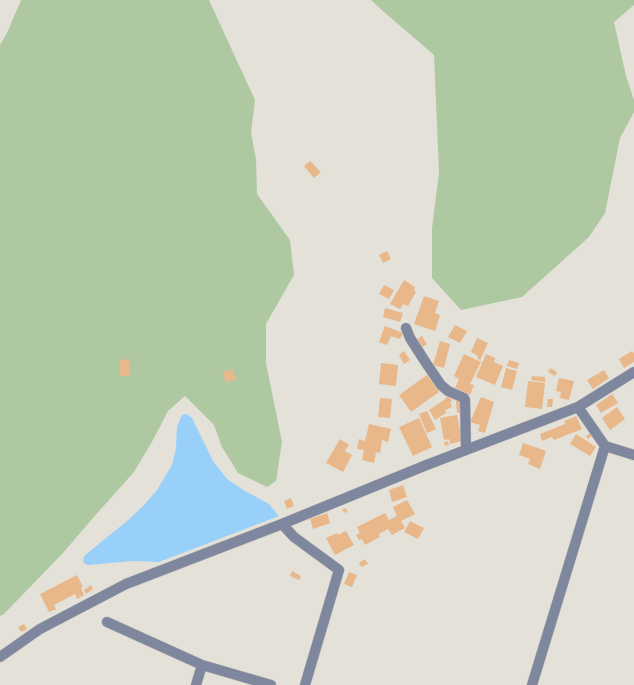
<!DOCTYPE html>
<style>
body{margin:0}
canvas{display:block;background:#e4e1d9}
</style>
<canvas width="634" height="685"></canvas>
<script>
const c = document.querySelector('canvas').getContext('2d');
c.lineJoin = 'round';
function fillPath(path, color) { c.fillStyle = color; c.fill(path, 'evenodd'); }
function trace(path, color, width, dash) { c.strokeStyle = color; c.lineWidth = width; c.lineCap = dash ? 'butt' : 'round'; c.setLineDash(dash || []); c.stroke(path); }
fillPath(new Path2D(`
 M21,0h188l46,100 -4,33 5,26 1,35 33,46 4,35 -28,49v39l16,79 -6,39 -9,6 -29,-14 -16,-26 -8,-22 -29,-29 -17,15 -15,29 -19,32 -34,38 -38,44 -59,61 -3,1v-571l7,-12z
 M371,0h263v5l-20,17 12,54 8,24v12l-14,26 -15,75 -16,24 -67,60 -61,13 -29,-32v-50l7,-56 -5,-117 -50,-43z`), '#aec9a2');
fillPath(new Path2D(`
 M187,414l5,4 21,43 14,18 18,12 24,13 10,12 -120,46 -26,-1 -46,4 -4,-3 1,-6 43,-35 17,-16 13,-15 15,-25 4,-17 1,-22 5,-11z`), '#99d0f9');
fillPath(new Path2D(`
 M310,161l11,11 -7,6 -10,-12z
 M387,251l4,8 -8,4 -4,-8z
 M404,280l11,7 -1,3 2,2 -8,14 -5,-2 -3,5 -10,-5z
 M384,285l10,5 -5,9 -10,-5z
 M424,296l15,5 -4,12 5,2 -5,16 -21,-7z
 M385,308l18,5 -3,9 -17,-5z
 M455,325l12,6 -7,12 -12,-6z
 M385,326l18,7 -3,6 -9,-3 -4,9 -8,-3z
 M422,336l5,8 -6,4 -5,-8z
 M477,338l11,5 -8,17 -3,-2 1,-2 -7,-4z
 M440,341l10,3 -6,24 -11,-3z
 M404,351l6,9 -6,4 -5,-9z
 M632,351l2,2v9l-10,6 -5,-9z
 M464,354l17,8 -11,22 4,1 -4,10 -15,-7 4,-9 -5,-3z
 M486,354l9,4 -1,4 9,4 -8,19 -19,-8z
 M129,359l1,17h-10l-1,-16z
 M509,360l10,3 -2,6 -10,-3z
 M381,363l17,2 -2,21 -17,-2z
 M506,368l11,3 -5,19 -11,-3z
 M550,368l7,4 -2,4 -7,-4z
 M232,369l4,10 -9,4 -5,-10z
 M604,370l5,8 -16,11 -6,-9z
 M427,375l12,17 -28,20 -12,-17z
 M532,376l13,1v5l-14,-2z
 M559,378l15,3 -5,19 -9,-2 1,-6 -5,-1z
 M528,381l17,2 -3,26 -17,-2z
 M612,394l6,9 -17,10 -5,-8z
 M449,395l3,6 -2,1 2,5 -7,3 1,3 -11,7 -6,-10 15,-10z
 M481,397l13,5 -9,31 -7,-2 2,-6 -10,-3z
 M380,398l12,1 -2,19 -12,-1z
 M548,399h5l-1,8h-5z
 M456,401h6v11l-5,1z
 M617,407l8,12 -15,11 -8,-12z
 M427,411l9,18 -9,4 -8,-19z
 M457,415l5,26 -12,3 -1,-5 -5,1 -4,-22z
 M576,416l6,13 -28,11 -2,-3 -10,4 -2,-7 25,-10 -1,-3z
 M419,418l13,29 -19,9 -14,-29z
 M369,424l22,5 -3,13 -6,-2 -2,13 -4,-1 -2,11 -12,-3 2,-10 -7,-1 2,-10 6,2z
 M590,433l2,3 -4,3 -2,-3z
 M576,434l20,13 -6,9 -20,-12z
 M340,439l9,6 -4,6 7,4 -9,17 -17,-9z
 M448,441l1,4 -4,1 -1,-4z
 M523,443l23,8 -6,18 -12,-5 2,-5 -11,-4z
 M403,485l4,12 -15,5 -3,-12z
 M291,498l3,8 -7,3 -3,-8z
 M407,500l8,14 -14,7 4,7 -13,7 -4,-6 -9,5 1,3 -15,8 -3,-6 -3,1 -3,-5 4,-2 -3,-6 28,-14 4,7 8,-4 -4,-9z
 M345,508l3,3 -3,2 -3,-3z
 M327,513l3,10 -17,6 -3,-10z
 M410,521l14,7 -6,11 -14,-7z
 M346,531l8,14 -19,10 -9,-17 11,-5 1,2z
 M365,559l3,5 -7,3 -2,-4z
 M292,571l9,5 -2,4 -9,-4z
 M349,572l8,3 -5,12 -8,-3z
 M77,575l6,12 -2,1 3,7 -7,4 -2,-5 -21,11 2,4 -7,3 -9,-18z
 M91,585l2,4 -7,5 -2,-4z
 M24,624l3,5 -6,3 -3,-5z`), '#e8b78a');
const minor = new Path2D(`
 M406,328l4,10 16,25 15,22 7,6 16,7 1,2 1,50
 M578,407l27,39 29,9
 M282,524l12,13 45,33 -34,115
 M107,622l95,43
 M0,657l40,-28 86,-45 156,-60 142,-58 154,-59 56,-35
 M196,685l6,-20 69,20
 M532,685l73,-239`);
trace(minor, '#c0beb7', 11);
trace(minor, '#7e879e', 10);
</script>
